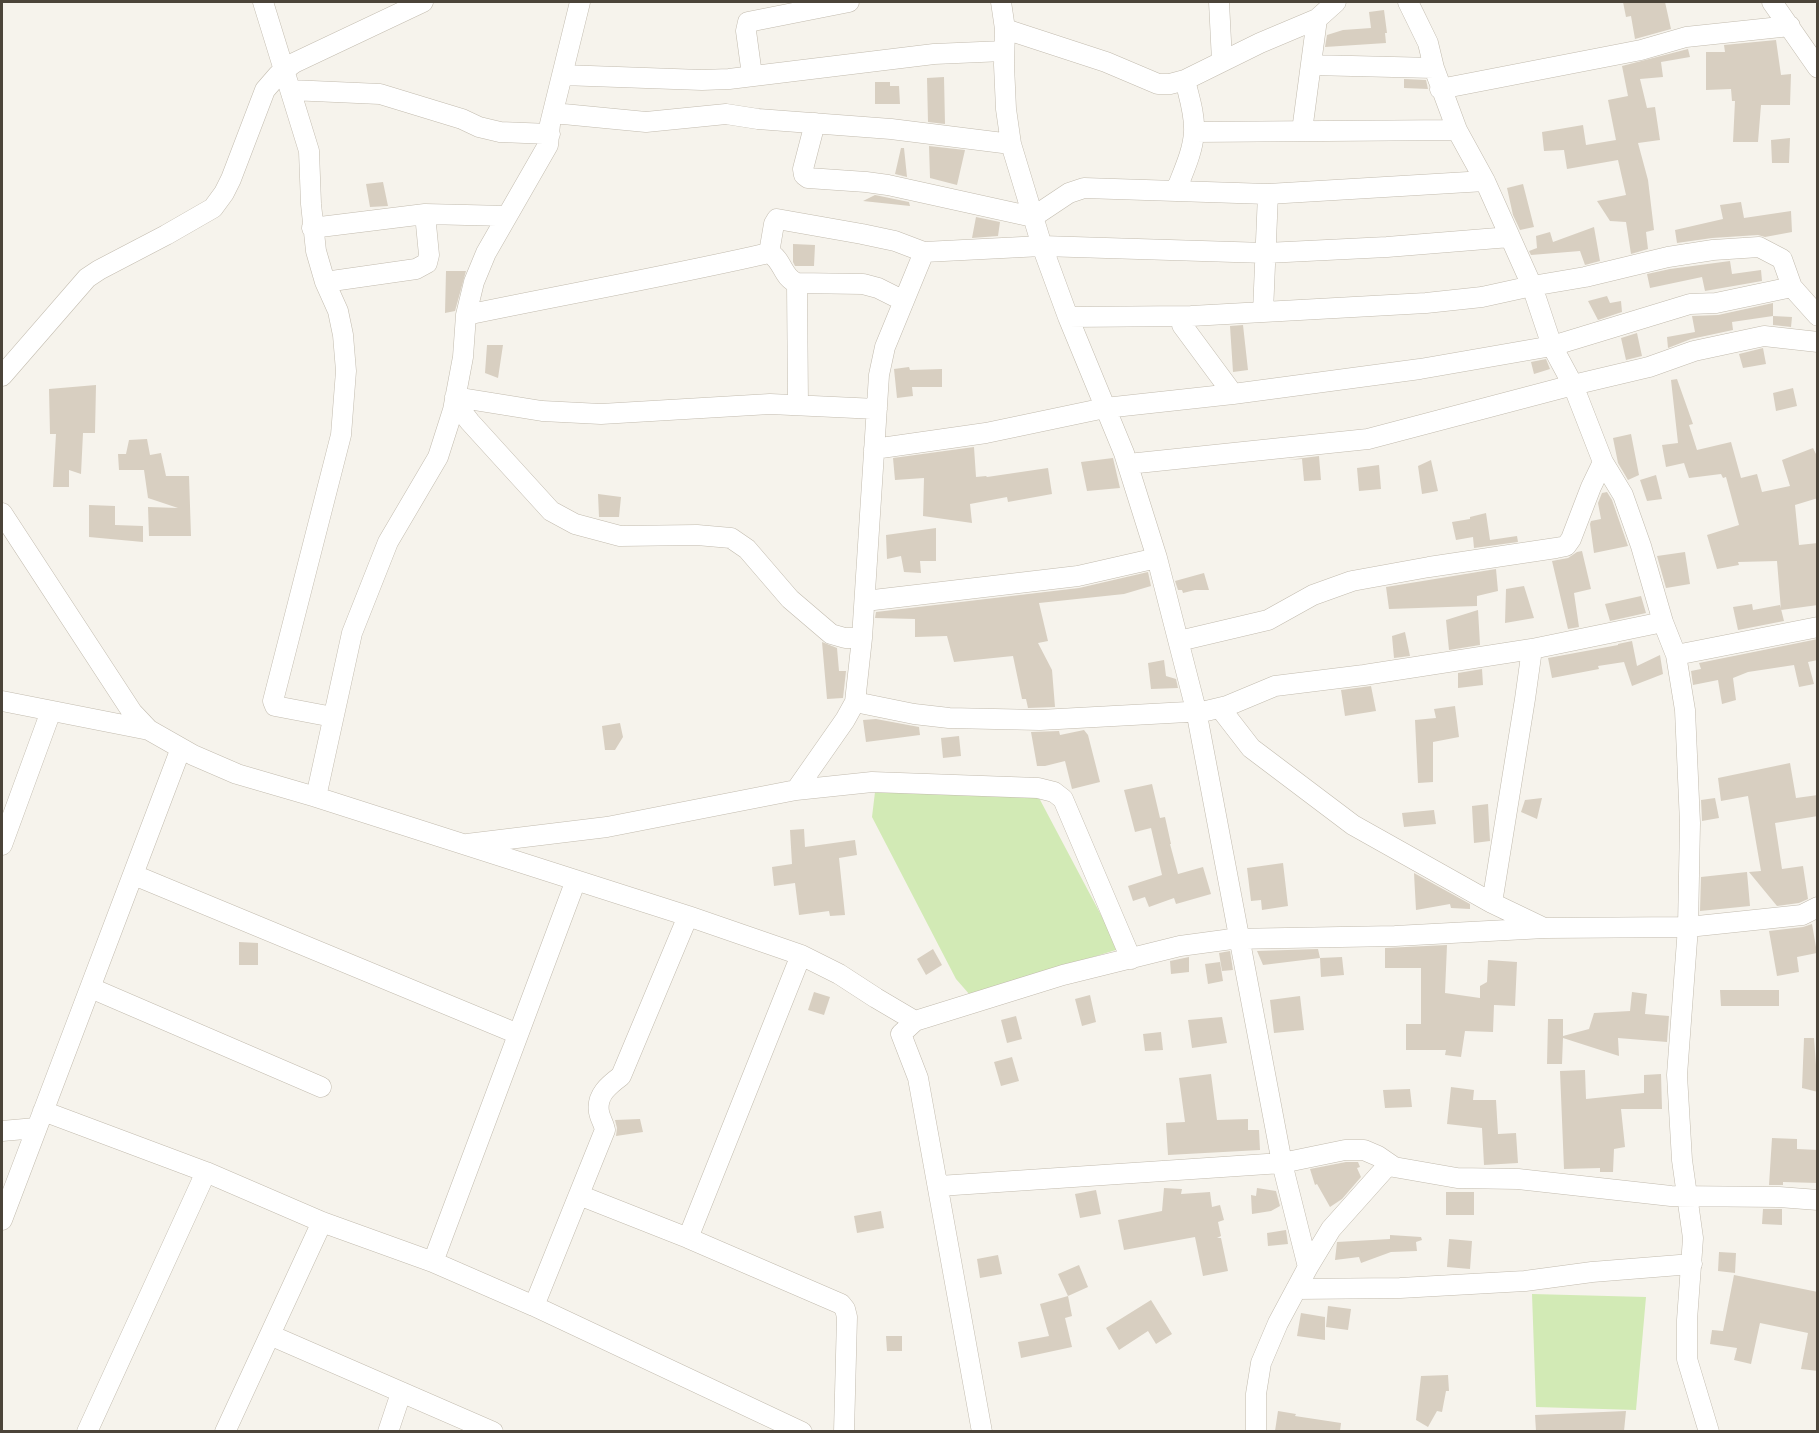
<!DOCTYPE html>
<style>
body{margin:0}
#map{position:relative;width:1819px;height:1433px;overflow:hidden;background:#f6f3ec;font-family:Mulish,sans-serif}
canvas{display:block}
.frame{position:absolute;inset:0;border:3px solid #4b4439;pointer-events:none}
</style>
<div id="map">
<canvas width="1819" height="1433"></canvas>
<div class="frame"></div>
</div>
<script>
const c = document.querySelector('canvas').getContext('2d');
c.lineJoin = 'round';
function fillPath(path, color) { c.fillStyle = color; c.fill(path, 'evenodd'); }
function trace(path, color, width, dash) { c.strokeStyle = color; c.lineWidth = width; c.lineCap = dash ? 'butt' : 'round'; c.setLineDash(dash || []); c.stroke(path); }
fillPath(new Path2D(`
 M875,792l163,4 81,153 -149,46 -14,-16 -84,-162z
 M1532,1294l114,3 -10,113 -100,-3z`), '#d2eab5');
fillPath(new Path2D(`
 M1623,2h42l6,27 -36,10 -4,-23 -5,1z
 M1384,10l3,23h-2l1,10 -61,4 2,-12 16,-5 28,-2 -2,-16z
 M1776,40l5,35 10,-1 -1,31h-29l-3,37h-25l2,-41h-3l-1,-12 -25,1v-38h19l-1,-7z
 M1688,49l2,8 -29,5 2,15 -23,2 7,29 8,-1 5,33 -22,3 10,37 6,50 -8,2 2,17 -17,5 -5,-32 -16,-1 -13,-20 29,-6 -8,-35 -51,9 -3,-19 -20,1 -2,-19 41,-7 3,20 30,-5 -8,-40 20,-4 -6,-30z
 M944,77l1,47 -17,-2 -1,-44z
 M1404,79l22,1 2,9 -24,-1z
 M875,82h15v4h9l1,18h-25z
 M1790,138l-1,25h-17l-1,-23z
 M929,146l36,4 -8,35 -27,-7z
 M901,148h3l3,29 -12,-3z
 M383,182l5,24 -18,1 -4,-23z
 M1523,184l11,43 -14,3 -7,-15 -6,-27z
 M875,195l34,7 1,4 -47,-5z
 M1741,202l3,16 47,-7 1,21 -27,5 -7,-2 -46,3 -35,5 -2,-13 48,-11 -3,-14z
 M976,217l24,5 -2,14 -26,2z
 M1594,227l6,34 -15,4 -5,-14 -49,4 -2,-4 8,-3 -1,-12 14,-4 3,10z
 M793,244l22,1 -1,21h-19l-2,-4z
 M1730,261l2,13 29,-4 1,11 -57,10 -3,-14 -52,11 -3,-14 23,-5z
 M446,271h20l-11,40 -10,2z
 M1607,296l3,7 11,-2 1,11 -24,8 -10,-19z
 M1773,303v13l-41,6 1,8 -42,9 -23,9 -1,-11 28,-5 -3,-16 26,-1z
 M1773,316l19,1 -1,10 -18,-2z
 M1243,325l5,45 -15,2 -3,-46z
 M1637,333l5,23 -16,4 -5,-22z
 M487,345h16l-5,33 -13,-5z
 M1763,348l3,16 -23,4 -4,-14z
 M1546,359l4,10 -16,5 -3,-12z
 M909,367l1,3 32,-1v18h-30l1,9 -16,2 -3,-29z
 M1677,379l16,45 -4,1 8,25 34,-8 10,36 16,-4 5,18 28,-6 -8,-26 31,-12 5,10v40l-23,7 4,40 19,-2v62l-37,5 -4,-49 -39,1 1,3 -22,4 -10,-34 32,-10 -13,-48 -3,1 -2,-4 -32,4 -5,-15 -18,4 -4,-22 16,-2 -7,-63z
 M96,385l-1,48h-12l-2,41 -12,-4v17h-16l3,-53h-6l-1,-45z
 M1793,388l4,18 -21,5 -3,-18z
 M1631,434l8,41 -11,5 -10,-17 -5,-25z
 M147,439l3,16 11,-2 5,23h23l2,60h-42l-1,-29 30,1 -30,-10 -4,-28h-25l-1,-16h8l3,-14z
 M974,447l2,30 10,-1 1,1 61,-9 4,26 -44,8 -1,-5 -37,7 2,19 -49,-7 1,-38 -29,2 -2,-22z
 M1319,456l2,24 -17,1 -2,-22 -14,1z
 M1113,458l7,30 -33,3 -6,-29z
 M1431,460l7,31 -16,3 -4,-28z
 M1379,465l2,24 -22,2 -2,-23z
 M1656,475l6,24 -15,2 -7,-21z
 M1607,492l5,8 16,46 -34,7 -4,-29 1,-3 10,-2 -3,-16 4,-10z
 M598,494l23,3 -2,20h-20z
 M89,505l26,1v19l28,1v16l-54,-5z
 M1486,513l4,27 27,-4 1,6 -44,6 -1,-11 -17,3 -4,-18 18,-3v-2z
 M936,528v33h-16l1,12 -17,-1 -3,-16 -14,3 -1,-24z
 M1582,551l9,38 -17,4 5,34 -11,2 -16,-68 16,-3 9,-6z
 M1685,552l5,32 -24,4 -9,-32z
 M1496,569l2,22 -21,5v10l-88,3 -3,-22z
 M1148,572l3,14 -27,8 -85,9 9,38 -10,2 14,27 3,37 -27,1 -2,-9h-4l-9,-43 -59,6 -7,-26 -32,1v-18l-40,-1 1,-6 203,-24z
 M1204,573l5,17h-14l-12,3 -1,-3h-4l-3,-9z
 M1524,586l10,32 -29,5 1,-34z
 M1641,596l5,17 -36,8 -5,-17z
 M1752,604l1,6 27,-5 4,16 -46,9 -5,-23z
 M1478,610l2,35 -31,5 -3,-30z
 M1405,632l5,24 -16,2 -2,-22z
 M1818,639v21l-10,2 6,22 -15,3 -5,-22 -46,7 -15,6 3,22 -14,4 -4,-24 -25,5 -2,-14 10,-2 -2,-6z
 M1632,641l5,25 23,-11 3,19 -31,12 -8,-24 -26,4 1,3 -47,9 -4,-20 70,-13v-1z
 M822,642l15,6 2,23h7l-3,27 -16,1z
 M1164,660l2,16 10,3 2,9 -27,1 -3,-26z
 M1482,669l1,16 -25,3v-15z
 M1371,686l5,25 -31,5 -4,-26z
 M1455,706l4,31 -26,5v40l-15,1 -3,-63 21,-2 -2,-9z
 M876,719l43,8 1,8 -54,7 -3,-22z
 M620,723l3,14 -8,13h-10l-3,-24z
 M1084,730l4,5 12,47 -28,7 -7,-28 -20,5h-8l-6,-34 28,-1 1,4z
 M959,736l2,20 -18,2 -2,-20z
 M1790,763l6,35 22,-3v21l-43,7 7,46 21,-3 5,33 -9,4 -22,3 -28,-34 12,-1 -13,-75 -27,5 -3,-23z
 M1152,784l8,34 5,-1 6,27h-1l8,30 25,-7 8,27 -35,10 -2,-6 -25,9 -4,-10 -12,4 -5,-15 34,-11 -11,-47 -16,4 -11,-42z
 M1542,798l-5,21 -16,-7 4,-12z
 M1715,798l4,20 -17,3 -1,-21z
 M1488,804l2,37 -16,2 -2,-37z
 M1434,810l2,14 -32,3 -2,-14z
 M804,829l1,18 50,-7 2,15 -18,3 6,57 -15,1 -1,-5 -30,4 -4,-32 -21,3 -2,-19 20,-3 -2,-34z
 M1283,863l5,43 -26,4 -1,-10 -10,1 -4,-33z
 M1747,872l3,34 -50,5 1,-34z
 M1414,873l56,31v5l-19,-1 -1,-4 -34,6z
 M1812,924l5,29 -20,4 2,15 -22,4 -8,-45 34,-4z
 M239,942l19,1v22h-19z
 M1447,945l-2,48 35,5v-12l7,-4 1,-22 29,2 -2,44 -21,-1 -1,27 -28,-1 -4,26 -16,-2 1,-5h-40v-26h15v-56h-36v-20z
 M933,949l9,16 -16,10 -9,-16z
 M1318,949l2,9 -57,7 -6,-14z
 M1230,951l3,19 -11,1 -3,-18z
 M1189,957v15l-18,2 -1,-13z
 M1342,957l2,18 -23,2 -1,-19z
 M1220,962l3,19 -15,3 -3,-20z
 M1720,990h59v16h-58z
 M814,992l16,5 -6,18 -16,-5z
 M1632,992l15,2 -2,20 24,2 -2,26 -49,-4 1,18 -56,-18 -1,26h-15l1,-45h15v17l26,-7 5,-16 36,-2z
 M1090,995l6,27 -14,4 -7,-27z
 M1300,996l4,34 -30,3 -4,-33z
 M1016,1016l6,23 -15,4 -6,-23z
 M1222,1017l5,26 -35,5 -4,-28z
 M1161,1032l2,18 -18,1 -2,-17z
 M1804,1038h10l4,54 -16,-4z
 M1012,1057l7,24 -18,5 -7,-24z
 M1585,1070l1,29 58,-6v-18l17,-1 1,35h-41l4,38 -11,2 -1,23h-13v-4l-36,1 -4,-98z
 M1211,1074l6,46 31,-1v11h11l1,20 -92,5 -2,-32 19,-1 -6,-44z
 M1451,1087l23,3 -1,10h23l2,34 18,-1 2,30 -34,2 -2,-37 -35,-4z
 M1410,1089l2,18 -27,1 -2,-18z
 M640,1119l3,13 -27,4 1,-8 -2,-8z
 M1772,1138l25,1v10l21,1v33l-35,-1v3h-14z
 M1346,1162h12l2,5 -3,1 4,9 -19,22 -12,8 -13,-23 -2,1 -5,-16z
 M1164,1188l18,1 -1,5 29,-2 2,15 8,-2 4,15 -6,2 3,14 -4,2h4l7,33 -25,5 -8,-39 -71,13 -6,-30 44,-9z
 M1257,1188l19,3 4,15 -9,5 -19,3 -1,-19 5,1z
 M1096,1190l5,24 -21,4 -5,-24z
 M1446,1192h28v23h-28z
 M1763,1209h19v16l-20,-1z
 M881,1211l3,17 -27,5 -3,-17z
 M1286,1230l2,14 -20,2 -1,-13z
 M1390,1235l31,2 1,3 -6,2 1,9 -26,1 -30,11 -2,-6 -24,3 2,-18 53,-3z
 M1449,1239l23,2 -2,28 -23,-2z
 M1719,1252l17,1 -1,20 -17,-2z
 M998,1255l4,19 -22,4 -3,-19z
 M1079,1265l9,22 -20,9 -10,-22z
 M1734,1275l84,17v79l-17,-2 7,-36 -48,-10 -9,41 -17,-4 3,-12 -27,-4 2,-14 11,1z
 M1068,1296l4,20 -7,2 7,29 -51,11 -3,-16 31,-6 -9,-32z
 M1151,1300l21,34 -16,10 -8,-13 -29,19 -13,-22z
 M1328,1306l23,3 -3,21 -22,-3z
 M1301,1313l24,4v23l-28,-4z
 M886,1336h16v15h-15z
 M1448,1375l1,16h-3l-4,21 -5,-1 -9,16 -12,-7 5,-44z
 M1278,1411l18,3 -1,2 46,7 -1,8h-65z
 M1626,1411l-2,20h-88l-1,-16z`), '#d8cfc1');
const minor = new Path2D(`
 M263,2l46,149 2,53 5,47 9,31 13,29 5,24 3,36 -5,64 -68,266 2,5 58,11
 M1001,2l4,27 -1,36 2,44 5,35 31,102 26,71 56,136 33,105 39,152 86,453 26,104
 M1219,2l3,59
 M1408,2l20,41 6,25 23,62 28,51 47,105 20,60 21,39 30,77 20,33 18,51 22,76 13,33 9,55 5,113 -2,104 -11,148 5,85 11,78 -6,82v39l22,73
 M1772,2l46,66
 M1005,29l101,33 52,22h12l15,-4 75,-37 57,-24 19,-17
 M1311,65l123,3
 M562,75l140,5 27,-1 205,-25 70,-3
 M752,75l-6,-44 2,-9 101,-20
 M1440,89l201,-39 45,-13 104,-11
 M290,90l90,4 82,25 17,8 21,5 50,2
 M553,113l93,9 80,-8 32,5 133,10 120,15
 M815,123l-12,46 1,6 4,3 58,4 22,3 145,32 36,-24 15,-5 184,6 217,-13
 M1302,131l15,-112
 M1194,132l263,-2
 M1176,191c7,-19 17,-39 18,-59 1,-18 -5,-35 -9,-52
 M312,228l113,-14 82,2
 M769,253l5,-29 3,-5 85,15 33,7 29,11 118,-6 224,7 121,-6 123,-10
 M325,282l91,-13 11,-6 2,-8 -4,-41
 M797,283l1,122
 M1263,312l5,-118
 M466,315c101,-21 202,-39 303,-62 14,6 13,25 28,30l66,1 15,4 26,13
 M1191,316l-9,9 51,69
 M1068,317l123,-1 235,-13 56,-6 50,-11 53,-9 83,-20 45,-7 46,-3 23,12 10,28
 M2,376l85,-98 12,-8 67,-35 47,-27 11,-15 7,-14 34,-89 13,-15 16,-12 129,-61
 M455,397l87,14 59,3 169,-10 107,5
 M461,398l2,15 7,9 81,89 24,13 45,12 77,-1 34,3 16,11 43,50 41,35 14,4h17
 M874,449l112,-16 119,-25 128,-14 187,-25 132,-23 138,-42 26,-1 76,-16 26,29
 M1128,464l240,-25 205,-54 76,-18 45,-16 70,-15 54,6
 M2,513l130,199 17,18 44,25 44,19 79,23 372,119 113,39 38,19 37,24 39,23 -14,13 17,44 64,354
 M865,601l213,-25 79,-18
 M1179,641l89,-21 45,-25 39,-14 77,-14 127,-19 10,-2 5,-7 20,-52 12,-25
 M1676,655l142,-28
 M2,701l147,29
 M855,702l59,12 35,4 91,2 166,-9 21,-5 48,-20 89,-11 168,-26 131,-27
 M1220,708l31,40 102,77 139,78 50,24
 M796,790l49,-70 10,-18 7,-64 17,-263 6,-28 39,-95
 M316,797l36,-164 36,-91 50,-85 15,-47 10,-53 3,-42 8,-33 12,-29 62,-108 2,-21 30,-122
 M467,844l140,-17 189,-37 76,-8 166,6 16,4 9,7 68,160
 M2,845l49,-134
 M134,875l384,159
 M1492,903l33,-204 7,-50
 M91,988l230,99
 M915,1021l148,-46 117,-29 52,-7 163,-3 150,-8 143,-1 114,-12 16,-8
 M43,1111l163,61 116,50 111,40 101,44 268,126
 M2,1131l34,-3
 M939,1186l343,-23 63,-13h19l14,6 16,11 63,11 61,1 153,17 108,1 39,3
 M579,1195l109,43 153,66 4,5 2,8 -3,115
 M2,1220l179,-472
 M688,1238l113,-283
 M433,1262l143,-382
 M1296,1289l104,-1 125,-7 67,-9 100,-8
 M534,1306l71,-176c-1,-6 -5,-12 -6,-18 -3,-17 10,-27 22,-36l67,-160
 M270,1335l223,97
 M87,1432l119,-260
 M225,1432l97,-210
 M388,1432l13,-39
 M1256,1432v-38l5,-31 17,-40 30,-56 23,-38 58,-65`);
trace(minor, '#c2bbae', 21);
trace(minor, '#fff', 20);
</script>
